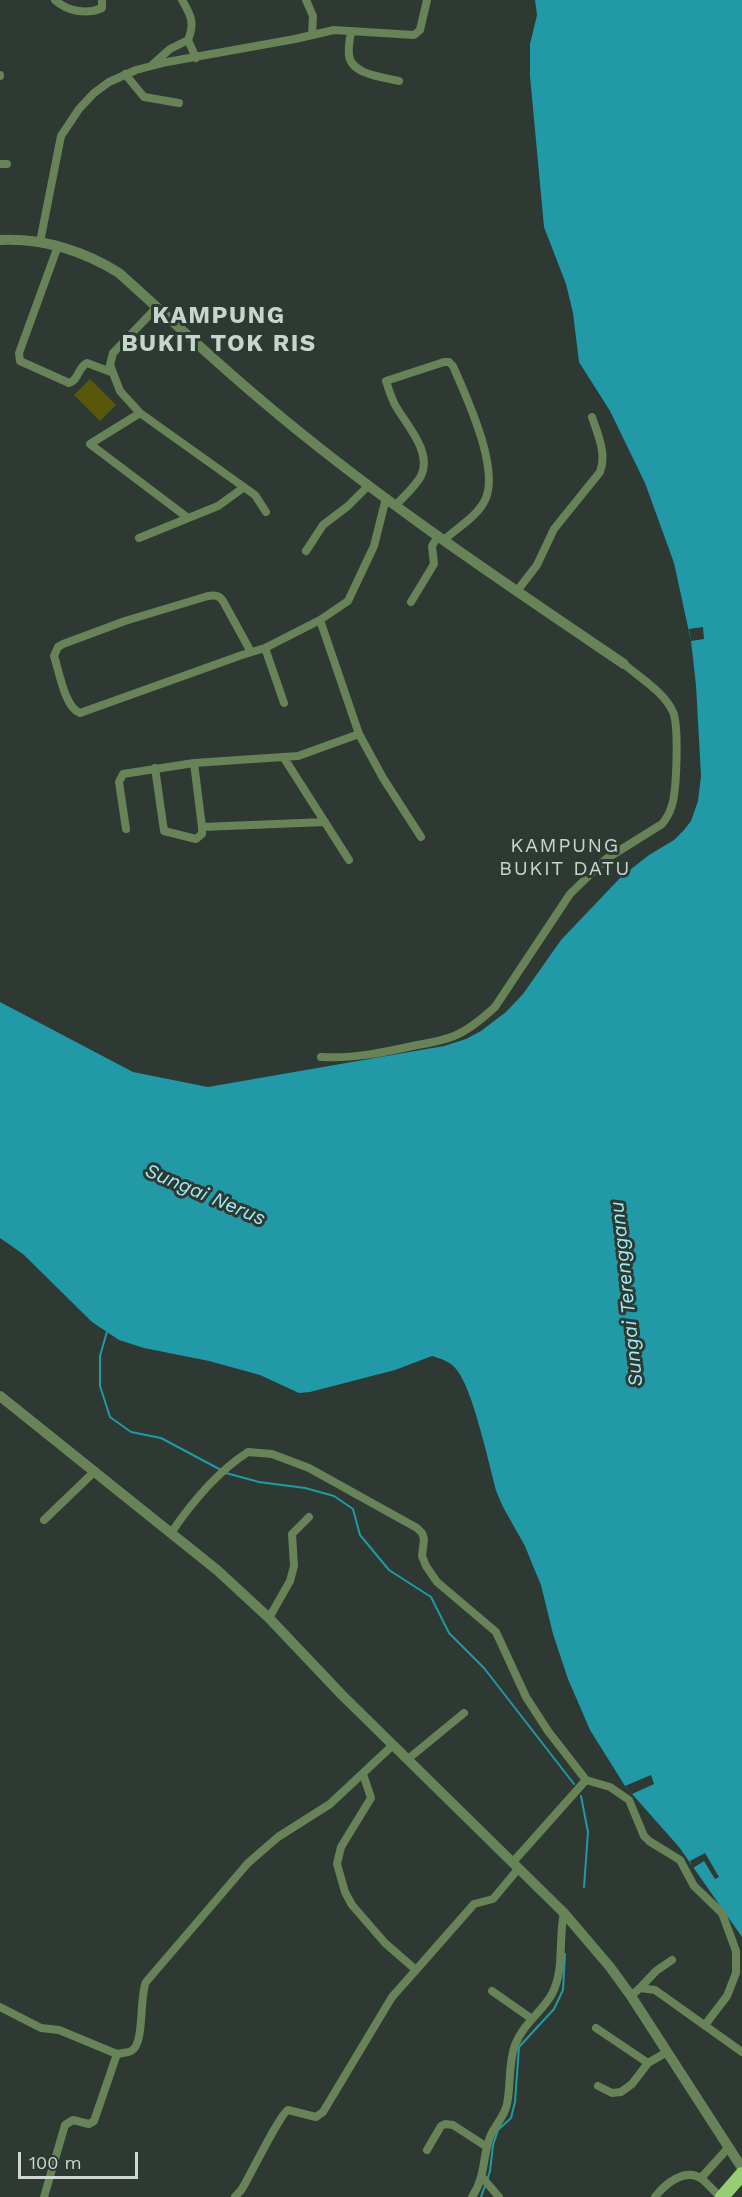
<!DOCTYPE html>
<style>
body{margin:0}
#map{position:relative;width:742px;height:2197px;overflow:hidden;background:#2d3932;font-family:"Work Sans",sans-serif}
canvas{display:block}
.scale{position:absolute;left:18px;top:2152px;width:120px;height:27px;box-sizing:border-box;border:3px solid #d0d7d3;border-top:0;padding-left:8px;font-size:18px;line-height:21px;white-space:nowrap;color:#d0d7d3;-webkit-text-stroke:4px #2d3932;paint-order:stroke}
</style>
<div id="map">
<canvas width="742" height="2197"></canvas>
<div class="scale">100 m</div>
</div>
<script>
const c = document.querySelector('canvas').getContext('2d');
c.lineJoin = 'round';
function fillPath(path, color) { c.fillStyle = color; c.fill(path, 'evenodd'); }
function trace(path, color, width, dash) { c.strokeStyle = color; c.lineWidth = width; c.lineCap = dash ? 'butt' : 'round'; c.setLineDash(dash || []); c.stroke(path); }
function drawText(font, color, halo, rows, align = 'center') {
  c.font = font + ' "Work Sans",sans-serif'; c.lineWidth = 6; c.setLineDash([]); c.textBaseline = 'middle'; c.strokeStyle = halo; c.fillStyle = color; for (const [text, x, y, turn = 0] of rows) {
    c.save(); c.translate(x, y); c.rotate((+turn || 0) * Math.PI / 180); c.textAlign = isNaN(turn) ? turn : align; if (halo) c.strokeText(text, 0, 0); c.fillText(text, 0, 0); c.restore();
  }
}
fillPath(new Path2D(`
 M90,379l26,26 -16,16 -26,-26z`), '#57580c');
fillPath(new Path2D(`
 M535,0h207v1937l-63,-90 -54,-61 -35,-56 -22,-51 -15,-45 -12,-49 -8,-19 -8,-20 -22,-39 -6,-14c-8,-28 -24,-105 -41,-124 -6,-8 -15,-10 -24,-13l-37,14 -85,22 -11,1 -39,-18 -51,-14 -65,-13 -25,-8 -27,-18 -69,-68 -23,-16v-236l133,70 75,15 236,-41 22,-7 15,-8 25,-19 17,-18 38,-54 60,-63 28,-22 25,-15 10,-10 7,-9 7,-20 3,-25 -5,-91 -5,-44 -17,-78 -29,-80 -35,-72 -31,-49 -6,-49 -7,-29 -22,-57 -14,-151v-32l7,-29z`), '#2199a6');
fillPath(new Path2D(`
 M703,627l1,12 -13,2 -2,-12z
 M651,1775l3,9 -22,10 -7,-8z
 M705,1853l14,24 -4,2 -11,-18 -11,7 -3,-7z`), '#2d3932');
trace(new Path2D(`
 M108,1328l-8,28v30l10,31 21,15 30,6 60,32
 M226,1473l33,9 46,6 29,8 19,13 7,26 29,35 42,27 18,36 35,35 90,116
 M581,1796l7,36 -4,55
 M487,2180l3,-9 3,-26 5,-15 13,-12 4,-16 4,-55 35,-38 9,-19 2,-36
 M481,2197l4,-11`), '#2199a6', 2);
trace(new Path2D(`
 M55,0c12,11 31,15 47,8v-8
 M306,0l7,16 -1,19
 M351,31c-1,7 -3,16 -2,24 2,20 35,22 50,26
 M188,40l8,18
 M152,65l18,-16 18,-9c7,-17 3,-25 -6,-40
 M125,74l19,23 35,6
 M0,75v1
 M0,164h7
 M40,242l21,-106 18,-27 15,-16 15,-11 27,-12 31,-8 128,-23 39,-9 80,5 6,-5 7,-30
 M58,246l-39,107 1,8 49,22c10,-3 9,-16 18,-20l24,9
 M157,307l-44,46 -3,12 10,26 20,22 115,82 11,17
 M140,413l-50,31 98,74
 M396,505c8,-9 19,-18 25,-29 12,-25 -16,-52 -27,-73 -3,-7 -6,-15 -8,-22l58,-19h5l4,4c13,30 49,106 31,136 -8,15 -27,26 -40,38
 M139,538l79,-32 25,-18
 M306,551l17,-26 25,-19 21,-21
 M517,591l20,-26 17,-36 46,-57c7,-18 -2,-37 -8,-55
 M411,602l23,-38 -2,-18 6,-10
 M320,620l39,114 24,44 38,59
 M265,648l19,55
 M251,652l-28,-51c-4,-6 -8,-6 -15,-5l-83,25 -62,23 -5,3 -4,9c5,15 11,52 26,57l162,-58 23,-7 55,-28 28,-19 26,-55 12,-48
 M284,758l65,102
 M155,768l9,63 32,8 6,-5v-7l-8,-64
 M202,827l123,-5
 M126,829l-7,-47 4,-8 71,-11 104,-7 61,-22
 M321,1057c32,2 65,-5 96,-12 12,-2 25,-4 37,-9 15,-6 29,-18 41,-29l75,-113 36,-35 56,-35c4,-5 7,-9 9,-16 6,-14 8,-82 2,-96 -9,-20 -33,-34 -49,-48
 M44,1520l51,-49
 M171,1533c21,-31 46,-61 77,-81l24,2 37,14 108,60 5,5 2,6 -2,17 4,10 11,16 59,50 30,65 22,34 38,49 24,7 19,13 15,36 5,5 31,19 14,26 28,27 14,38v22l-9,23 -22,29
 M269,1618l21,-37 4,-15 -2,-32 17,-17
 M408,1759l56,-46
 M513,1862l73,-82
 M416,1970l58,-66 19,-5 26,-31
 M640,1988l16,-17 16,-11
 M492,1991l40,28
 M631,1996l9,-8 15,2 87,62
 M0,2007l41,21 18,2 58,24
 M596,2028l52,35
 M598,2086l14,7 9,-1 11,-8 16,-21 19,-11
 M427,2150l14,-24 4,-2 8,1 34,22
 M482,2177l17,20
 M701,2178l28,-31
 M44,2197l21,-72 8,-5 16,4 5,-3 23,-67c4,-1 10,-1 14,-3 14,-6 8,-54 15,-69l102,-119 30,-26 52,-33 63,-59
 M235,2197l7,-8c8,-13 38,-75 46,-79l28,7 7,-5 69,-115 24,-27 -31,-27 -33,-38 -7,-13 -8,-28 4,-17 30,-49 -8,-24
 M472,2197c14,-21 10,-39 18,-60 5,-12 15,-21 17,-33 4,-19 1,-40 8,-59 7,-20 27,-33 37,-51 13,-25 6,-55 12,-81
 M655,2197c10,-13 30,-30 47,-18 6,5 12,12 18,18`), '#678357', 8);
trace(new Path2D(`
 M0,240c44,-2 82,10 119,33 47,42 93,86 142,127 114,97 239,180 363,264
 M0,1396l217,174 52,48 73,77 222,218 46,54 21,29 111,172`), '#678357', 10);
trace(new Path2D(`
 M722,2197l20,-23`), '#96cf73', 14);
c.letterSpacing = '1.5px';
drawText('20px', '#c7d6cd', '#2d3932', [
 ["KAMPUNG",565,846],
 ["BUKIT DATU",565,869]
]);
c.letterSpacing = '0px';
drawText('italic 20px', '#9fedf8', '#2d3932', [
 ["Sungai Nerus",205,1195,23],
 ["Sungai Terengganu",627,1294,-96]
]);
c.letterSpacing = '1.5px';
drawText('bold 24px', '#c7d6cd', '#2d3932', [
 ["KAMPUNG",219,316],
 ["BUKIT TOK RIS",219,344]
]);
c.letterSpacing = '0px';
</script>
